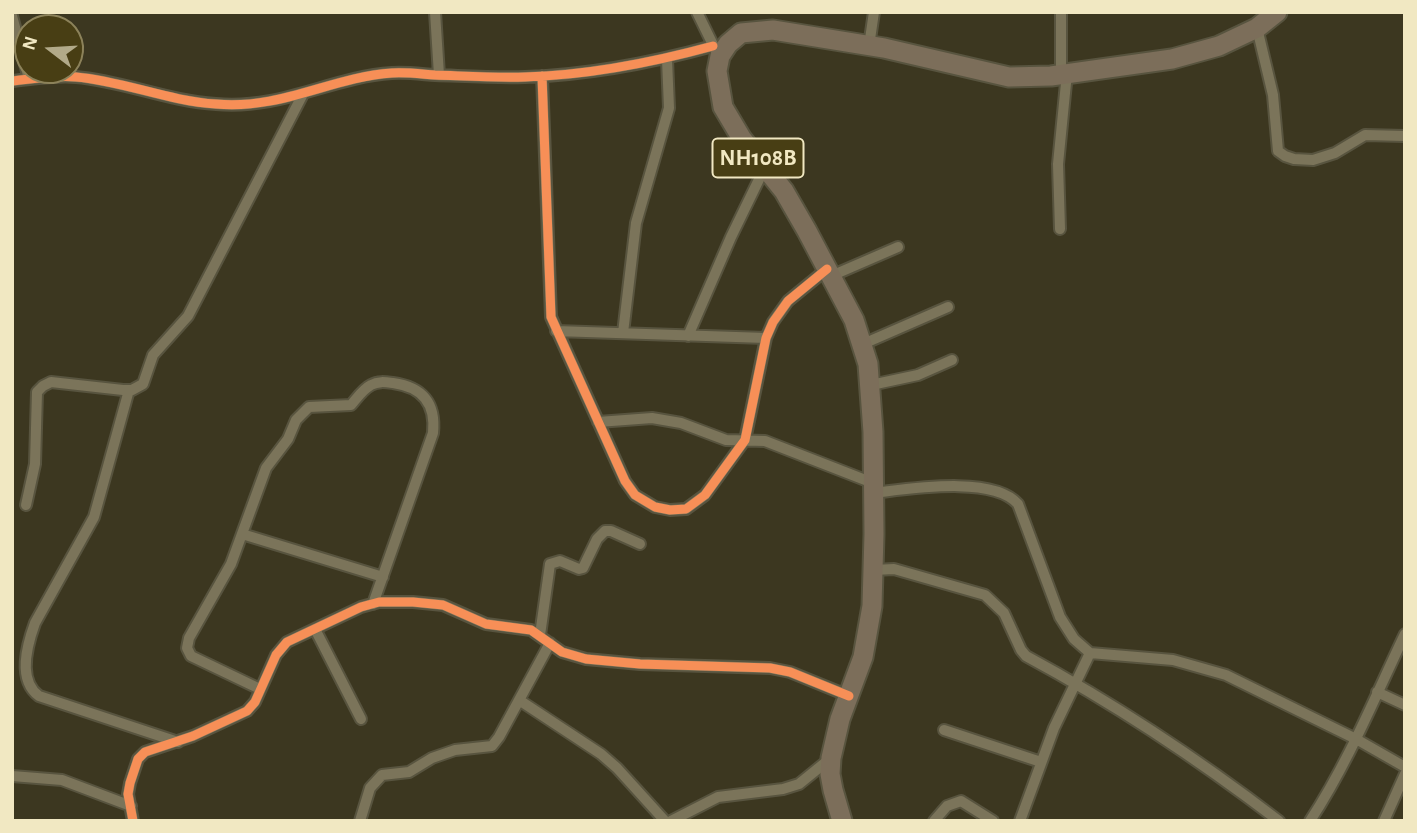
<!DOCTYPE html>
<style>
body{margin:0}
#map{position:relative;width:1417px;height:833px;overflow:hidden;background:#3c3720;font-family:"Alegreya Sans",sans-serif}
canvas{display:block}
.frame{position:absolute;inset:0;border:14px solid #f1e8c2;pointer-events:none}
.north{position:absolute;left:14px;top:14px;width:70px;height:70px;box-sizing:border-box;background:#483e14;border:2px solid #8c825a;border-radius:50%;rotate:287deg;font-size:19px;font-weight:700;line-height:28px;text-align:center;color:#f1e8c2}
.north::after{content:'';display:block;margin:auto;width:24px;height:32px;background:#b2aa89;clip-path:polygon(50% 0,100% 100%,50% 72%,0 100%)}
</style>
<div id="map">
<canvas width="1417" height="833"></canvas>
<div class="frame"></div>
<div class="north">N</div>
</div>
<script>
const c = document.querySelector('canvas').getContext('2d');
c.lineJoin = 'round';
function trace(path, color, width, dash) { c.strokeStyle = color; c.lineWidth = width; c.lineCap = dash ? 'butt' : 'round'; c.setLineDash(dash || []); c.stroke(path); }
function drawText(font, color, halo, rows, align = 'center') {
  c.font = font + ' "Alegreya Sans",sans-serif'; c.lineWidth = 7; c.setLineDash([]); c.textBaseline = 'middle'; c.strokeStyle = halo; c.fillStyle = color; for (const [text, x, y, turn = 0] of rows) {
    c.save(); c.translate(x, y); c.rotate((+turn || 0) * Math.PI / 180); c.textAlign = isNaN(turn) ? turn : align; if (halo) c.strokeText(text, 0, 0); c.fillText(text, 0, 0); c.restore();
  }
}
const street = new Path2D(`
 M435,12l4,63
 M697,12l19,39
 M12,16l17,63
 M1257,28l16,67 5,56 7,5 9,3 19,1 22,-7 30,-18 40,1
 M869,46l5,-34
 M1061,74v-62
 M542,76l9,241 74,164 10,14 20,12 15,3 16,-1 19,-14 40,-55 21,-102 7,-16 15,-21 39,-32
 M12,81c21,-2 43,-6 64,-4 47,4 92,24 140,27 66,6 115,-27 176,-31 14,-1 29,1 43,2 30,1 60,3 90,2 64,-2 126,-14 188,-31
 M1060,229l-2,-65 9,-91
 M831,276l67,-29
 M556,331l210,7
 M623,333l13,-110 33,-115 -2,-49
 M688,336l43,-99 34,-70
 M863,344l85,-37
 M871,385l47,-10 34,-15
 M129,390l-35,127 -59,106c-8,22 -18,57 4,73l139,46
 M598,422l54,-4 29,5 45,17 39,1 108,42
 M873,493c36,-4 120,-18 145,11l42,113 14,22 16,14 83,7 53,15 130,64 49,28
 M26,505l9,-41 2,-72 6,-6 8,-4 72,8h9l11,-6 10,-29 35,-39 115,-222
 M242,534l141,43
 M874,570l20,-1 91,26 19,18 17,37 5,6c89,48 172,103 253,165
 M315,629l46,90
 M540,635l10,-71 10,-3 19,8 4,-1 14,-29 8,-8h6l29,13
 M260,689l-69,-33 -4,-8 2,-10 42,-74 35,-96 22,-29 8,-19 13,-13 42,-2c6,-7 12,-16 20,-20 7,-4 14,-3 22,-2 29,4 43,20 40,50l-60,171
 M1377,692l28,13
 M519,700l82,54 16,14 48,53
 M944,730l97,32
 M12,776l50,4 69,26
 M133,821l-5,-27 2,-11 8,-24 7,-7 48,-16 54,-25 8,-9 21,-47 11,-13 74,-35 18,-5h34l30,3 43,19 45,6 31,22 24,7 54,5 130,4 20,4 59,24
 M360,821l10,-33 12,-13 27,-3 23,-14 23,-8 37,-4 7,-9 51,-94
 M671,821l47,-24 65,-8 16,-5 32,-26
 M934,821l13,-15 14,-5 32,20
 M1020,821l34,-93 36,-75
 M1310,821c38,-58 65,-124 95,-187
 M1384,821l21,-47`);
const highway = new Path2D(`
 M842,821l-9,-31 -3,-16 1,-16 9,-39 23,-62 9,-51 2,-72 -1,-102 -5,-68 -14,-44 -47,-89 -23,-40 -42,-52 -19,-32 -6,-36 3,-15 8,-12 13,-11 32,-3 111,18 125,29 42,-1 121,-17 47,-13 38,-18 20,-16`);
trace(street, '#58543f', 14);
trace(highway, '#58543f', 23);
trace(street, '#7b745a', 10);
trace(highway, '#7c6e5a', 19);
trace(new Path2D(`
 M542,76l9,241 74,164 10,14 20,12 15,3 16,-1 19,-14 40,-55 21,-102 7,-16 15,-21 39,-32
 M12,81c21,-2 43,-6 64,-4 47,4 92,24 140,27 66,6 115,-27 176,-31 14,-1 29,1 43,2 30,1 60,3 90,2 64,-2 126,-14 188,-31
 M133,821l-5,-27 2,-11 8,-24 7,-7 48,-16 54,-25 8,-9 21,-47 11,-13 74,-35 18,-5h34l30,3 43,19 45,6 31,22 24,7 54,5 130,4 20,4 59,24`), '#f78f57', 9);
for (const [x, y, w] of [
 [758,158,91]
]) { const box = new Path2D(); box.roundRect(x - w / 2, y - 19.5, w, 39, 5); c.fillStyle = '#483e14'; c.fill(box); trace(box, '#f1e8c2', 2); }
drawText('bold 23px', '#f1e8c2', null, [
 ["NH108B",758,158]
]);
</script>
